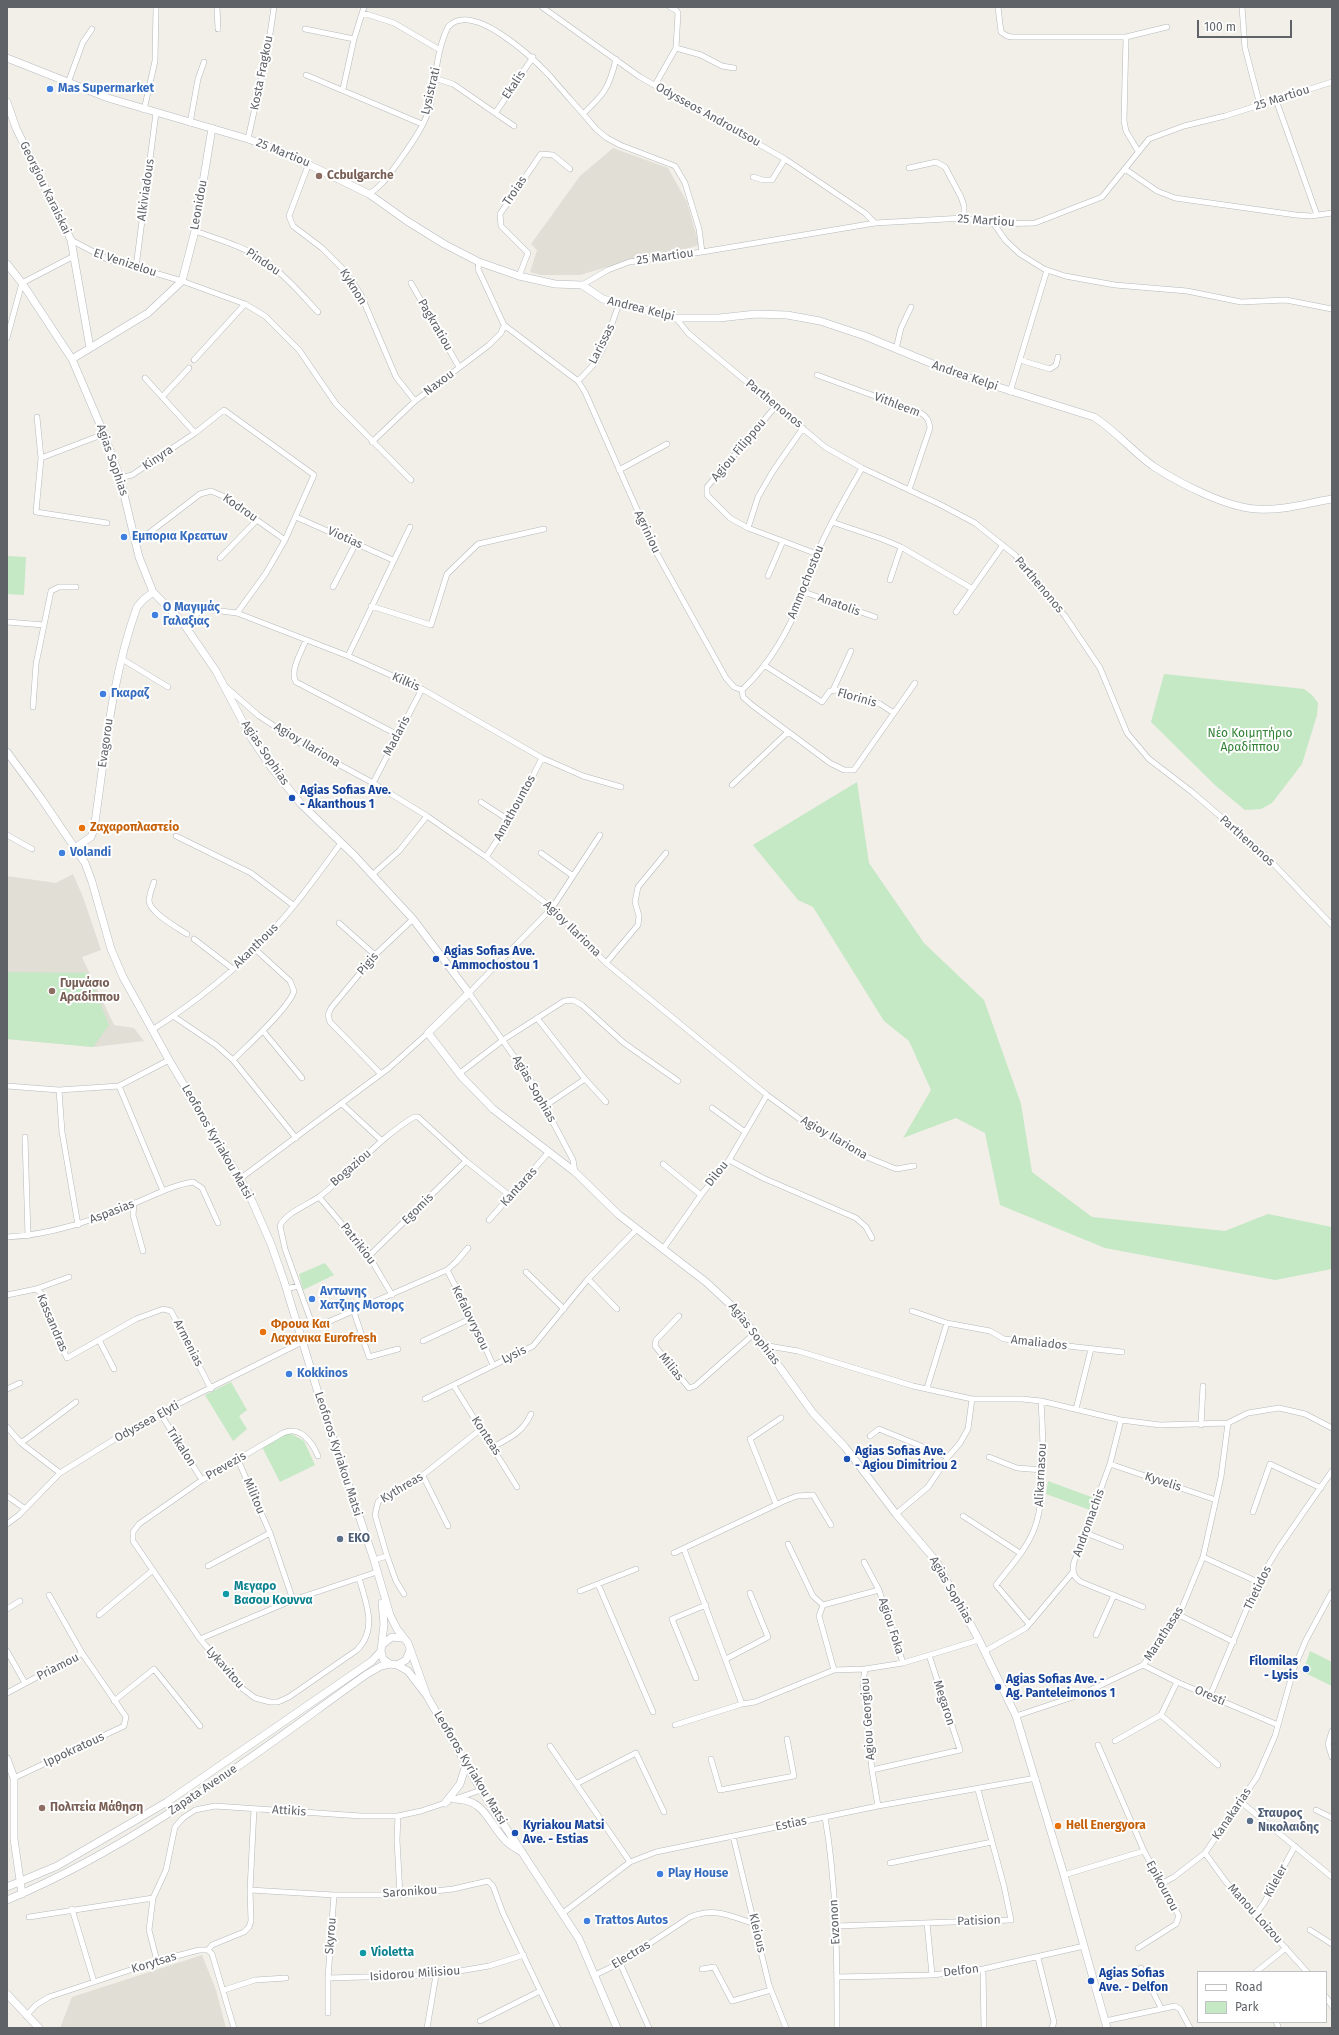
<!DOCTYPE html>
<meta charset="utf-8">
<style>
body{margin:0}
#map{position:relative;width:1339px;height:2035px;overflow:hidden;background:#f1efe8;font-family:"Fira Sans",sans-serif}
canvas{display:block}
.frame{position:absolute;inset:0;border:8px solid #5f6368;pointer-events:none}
.legend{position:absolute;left:1197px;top:1971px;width:130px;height:52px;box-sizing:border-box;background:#fff;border:1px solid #bfc1c3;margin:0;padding:5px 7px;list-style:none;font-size:12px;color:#5f6368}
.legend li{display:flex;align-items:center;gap:8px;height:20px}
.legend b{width:20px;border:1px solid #bfc1c3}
.scale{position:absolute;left:1197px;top:20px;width:95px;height:18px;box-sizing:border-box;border:2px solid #5f6368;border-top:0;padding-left:5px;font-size:12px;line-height:14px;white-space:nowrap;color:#5f6368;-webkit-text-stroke:3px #fff;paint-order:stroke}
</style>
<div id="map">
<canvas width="1339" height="2035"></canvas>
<div class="frame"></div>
<ul class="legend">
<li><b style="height:5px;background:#fff"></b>Road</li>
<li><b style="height:11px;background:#c5e8c5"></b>Park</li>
</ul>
<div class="scale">100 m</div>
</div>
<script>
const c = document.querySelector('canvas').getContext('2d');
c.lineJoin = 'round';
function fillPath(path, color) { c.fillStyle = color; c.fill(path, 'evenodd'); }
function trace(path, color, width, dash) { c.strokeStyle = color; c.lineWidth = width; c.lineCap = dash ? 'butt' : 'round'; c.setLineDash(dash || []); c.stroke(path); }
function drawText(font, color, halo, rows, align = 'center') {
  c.font = font + ' "Fira Sans",sans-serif'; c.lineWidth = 4; c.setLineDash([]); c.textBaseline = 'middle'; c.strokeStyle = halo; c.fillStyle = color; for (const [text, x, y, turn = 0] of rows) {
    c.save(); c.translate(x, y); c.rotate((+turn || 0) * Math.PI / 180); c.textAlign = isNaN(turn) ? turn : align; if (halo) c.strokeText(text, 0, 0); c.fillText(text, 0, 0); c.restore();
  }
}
fillPath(new Path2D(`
 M613,148l55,20 19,34 12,43 -32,10 -8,-3 -79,23h-40l-10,-3 7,-22 -6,-6 49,-68z
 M73,874l10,23 18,53 -19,7 32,68 20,3 10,13 -51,6 -86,-8v-163l49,7z
 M202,1955l14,35 10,38h-166l12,-31z`), '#e1ded6');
fillPath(new Path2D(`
 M7,556l19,1 -2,38 -17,-1z
 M1164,674l140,15 8,6 6,8 -1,12 -15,49 -30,39 -11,6 -16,1 -29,-24 -65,-64z
 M857,782l12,81 55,80 60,57 37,104 11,68 60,45 133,14 43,-17 64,13v42l-57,11 -170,-32 -105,-43 -15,-72 -29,-15 -53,20 28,-48 -22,-49 -25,-20 -71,-114 -15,-7 -45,-55z
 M7,972l81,1 21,52 -16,22 -86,-8z
 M325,1263l9,12 -31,15 -4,-16z
 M231,1382l16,28 -8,6 8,13 -14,12 -28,-46z
 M290,1433l14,8 11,24 -35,17 -19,-37z
 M1048,1481l46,17 -4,12 -44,-16z
 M1310,1651l22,11v24l-29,-14z`), '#c5e8c5');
const street = new Path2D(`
 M217,7l1,22
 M542,7l98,70 145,82 80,54 10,10
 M998,7l3,25 6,4 5,1h114l41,-10
 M1242,7l3,41 15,57
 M363,13l31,10 46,27
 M305,29l49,10
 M1126,37l-2,84 2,10 12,20
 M676,48l25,7 21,11 12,2
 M306,75l116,49
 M434,78l19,6 61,42
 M68,83l15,-41 9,-13
 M655,85l21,-37 2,-35 -1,-2 -7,-4
 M343,89l11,-50 10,-32
 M1276,100l41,115
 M144,110l11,-49 1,-54
 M496,112l37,-55
 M583,114c22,-21 26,-26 33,-55
 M190,123l8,-44 6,-17
 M248,139l20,-91 6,-41
 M309,163l-20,53 4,10 29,22 23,23 16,24 35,82 19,24
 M909,168l27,-6 9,5 16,30 3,9v12
 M1125,169l32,22 18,7 121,17 15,1 21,-3
 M753,177l10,3h9l13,-21
 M369,194c13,-8 19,-18 28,-30 12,-17 28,-38 33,-58 6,-26 6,-55 18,-79 24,-27 85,31 102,49 15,18 31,35 46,53l11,9 13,7 55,21 10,17 14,46 3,23
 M994,224l12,17 14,13 24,15 21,7 50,9 72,6 54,11 45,-2 46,9
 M195,231c25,9 51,16 73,32 19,14 34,32 50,49
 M71,240l36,19 75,22 63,23 20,12 34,34 37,54 75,76
 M479,262l-1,7 26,56 74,56 7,11 70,158 71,128 8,9 8,3
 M136,267l20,-154
 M519,276l9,-23 -27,-27 -1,-12 41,-60 12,1 17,14
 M411,283l48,84
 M582,285l26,-15 21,-8 73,-10 173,-29 89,-5 30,6 41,-1 67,-26 47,-58 35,-13 41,-10 107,-34
 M676,318l12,15 137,114 37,21 77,36 36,19 40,32 50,61 35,52 27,65 22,26 43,33 72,62 68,71
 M7,338l15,-55 52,-27
 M896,349l5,-21 10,-21
 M194,360l51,-56
 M1020,360l30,9 6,-4 2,-8
 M817,375l104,38c6,4 8,7 9,15l-21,62
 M145,378l50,55
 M578,381l17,-18 9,-17 15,-42
 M1010,392l37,-122
 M162,397l27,-29
 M776,406l-69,81v8l23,23 18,10 69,26
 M37,417l4,41 -5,54 71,11
 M372,442l43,-41 74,-56 12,-12 3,-8
 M41,458l63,-24
 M619,470l48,-26
 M120,478l12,-3 63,-42 29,-23 90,65 -29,65 -19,33 -29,40
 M296,517l97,43
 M832,522l50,17 19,8 70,41
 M748,528l10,-31 15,-26 30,-43
 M136,543l64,-49 11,-3 12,5 62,44
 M220,558l37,-38
 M768,576l15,-35
 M890,580l11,-33
 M333,587l23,-44
 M804,592l71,25
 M371,606l60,19 16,-51 31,-30 66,-15
 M956,612l47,-67
 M7,622l37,3
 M183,623l20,-13h10l24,3 111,43 74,33 120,69 41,18 38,11
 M306,640c-4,11 -17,31 -10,42l102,53
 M348,656l62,-129
 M122,659l46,28
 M764,665l58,37 8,-11 6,-1 44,14 14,9
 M227,688l32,28 44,29 70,38 54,33 59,41 66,51 54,55 161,132 45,33 40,23 44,18 18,-3
 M742,690c29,-27 47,-61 62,-97 5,-14 9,-30 15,-44 12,-28 28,-54 43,-81
 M742,690l1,7 9,8 78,58 14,7h10l61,-87
 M833,690l18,-39
 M33,707l3,-43 15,-73 8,-4h17
 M373,783l49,-94
 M732,785l56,-53
 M481,802l29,19
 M7,835l25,14
 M176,836l75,37 42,32
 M541,853l32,23
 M486,857l24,-36 32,-63
 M373,874l26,-23 28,-35
 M154,882c-2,6 -5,13 -5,19 1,12 29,27 38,33
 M339,923l36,32
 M194,939l39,30
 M606,963l32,-38 1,-9 -4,-14 3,-15 28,-34
 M173,1016l43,29 17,15 63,78
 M537,1018l48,61 21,23
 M152,1030c42,-27 83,-59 117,-96 27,-28 49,-60 72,-91
 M263,1031l39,47
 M233,1060c13,-13 57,-53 61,-69l-4,-10 -35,-32
 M460,1073l43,-33 61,-39 9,-1 9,5 42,38 54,38
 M381,1074l-51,-52 -2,-7 3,-7 44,-53 38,-36
 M7,1086l52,4 60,-4 50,-26
 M119,1086l44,105
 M59,1090l3,42 16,93
 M342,1104l40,37
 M545,1106l40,-27
 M712,1108l33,24
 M25,1137l3,99
 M729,1160l34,18 93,40 10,9 6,11
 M663,1164l38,31
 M575,1172l-2,-12 -43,-81 -61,-86 83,-85 48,-73
 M241,1178l148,-110 39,-35
 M319,1197l50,59 23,39
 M134,1204l-1,11 10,36
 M489,1220l59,-67
 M7,1237c44,-2 86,-17 126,-33 20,-8 39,-19 60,-22l9,6 16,35
 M468,1248l-12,14 -9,8 -126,55h-5l-5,-4 -26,-72 -5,-23c4,-12 29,-22 39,-29 33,-25 60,-59 95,-80h4l48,44 44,35
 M663,1249l38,-54 28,-35 38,-65
 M369,1256l97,-95
 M447,1270l25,48 21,47
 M526,1272l38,37
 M588,1279l29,30
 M36,1289l5,4 3,16 23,49 69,-39 27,-10 8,2 40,78
 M286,1289l12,-3
 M7,1295l29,-6 33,-12
 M912,1311l35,12 43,8 14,8 118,13
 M354,1312l15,45 29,-8
 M679,1316l-23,24 -1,6 34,42 6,-2 60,-53
 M99,1340l15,29
 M423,1341l49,-23
 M763,1345l35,6 115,35 59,13h50l19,2 80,19 39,5 68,-2 20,-10 31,-5 26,6 27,14
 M454,1386l63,101
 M927,1388l20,-65
 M7,1389l13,-6
 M425,1399l108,-53 55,-67 49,-50
 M1076,1409l15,-60
 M160,1413l42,67
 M1121,1420l-11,44 -36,98c-2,9 -1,15 7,20l62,25
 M1201,1425l2,-39
 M7,1427l14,16 39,30
 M870,1436l9,-7 69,28
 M21,1443l55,-41
 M493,1447c18,-10 29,-14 38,-33
 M318,1456c-6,-14 -18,-31 -35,-23l-81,47 -63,44 -6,8v9l67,98 43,50 12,9 15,4h8l11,-5 68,-47c21,-21 9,-47 2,-72
 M989,1457l28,11 25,2
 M238,1460l32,73 23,67
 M1110,1464l106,36
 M423,1476l25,50
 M7,1496l17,12
 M776,1504l-26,-65 31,-21
 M1253,1512l17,-48 51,24
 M896,1514l32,-27 20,-30 12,-14 8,-14 4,-30
 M963,1516l57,37
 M7,1524l12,-9 41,-42 63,-39 37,-21 142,-71
 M1086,1533l35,14
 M788,1544l25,52 10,9
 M684,1549l58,155 13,-2 79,-32 31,-1 38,-6 76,-23
 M674,1553l110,-52 13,-5 16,-1 18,30
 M387,1556l9,25 8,13
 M1203,1557l55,25
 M374,1560l13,-4 -12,-41 3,-13 7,-6 28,-13 68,-54
 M864,1562l15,28 24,73
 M208,1566l62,-33
 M598,1584l55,128
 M580,1591l56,-22
 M49,1595l33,58
 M823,1605l-4,11 15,54
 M823,1605l56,-15
 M7,1609l13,-8
 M99,1615l54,-45
 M1179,1615l55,27
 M1029,1624l-33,-39c13,-17 29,-34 37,-53 14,-31 10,-96 8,-131
 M1096,1635l18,-40
 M200,1639l93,-39 84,-28
 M7,1651l18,32
 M985,1651l41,-23 47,-56
 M726,1659l42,-22 -18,-44
 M1143,1665l34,17 101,43
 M865,1669l-2,13 9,88 6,36
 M696,1678l-24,-59 34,-14
 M7,1693l75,-40 44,64 -2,9 -110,52
 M1210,1696l48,-114 20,-33 54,-78
 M114,1701l40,-32 46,57
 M1161,1715l57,50
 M1016,1716l66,-22 61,-29 17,-23 19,-27 24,-58 18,-80 7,-54
 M675,1725l67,-21
 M1332,1731l-4,13 4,13
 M1115,1741l46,-26 16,-33
 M1098,1745l46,106 35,65 -3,8 -38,24
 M550,1746l80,116
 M711,1759l9,31 74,-14 -7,-37
 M872,1770l88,-20 -31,-95
 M576,1784l60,-31 28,59
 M458,1798l23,-8
 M1241,1802l91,75
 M1316,1810l16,8
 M398,1816l-1,24 3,55
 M825,1817c12,70 12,140 12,211
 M733,1836l36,149 17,43
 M1205,1853l21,29 81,90
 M890,1863l102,-21
 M1064,1875l80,-24
 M1161,1884l13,-7 31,-24 52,-76 18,-41 19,-68 12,-28 26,-48
 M250,1890l84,5h66l53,-6 35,-8 5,5 10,27 55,115
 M72,1909l22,73
 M563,1913l67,-51 26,-10 222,-46 158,-28
 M1255,1915l9,-12 31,-57
 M29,1917l124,-19
 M927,1923l5,52
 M836,1926l175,-6 -7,-34 -26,-96
 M1310,1930l22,14
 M208,1950l4,-5 32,-13 5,-5 2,-6 -1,-31 4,-81
 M1038,1958l16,64 -2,6
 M157,1961l-8,-31 4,-32 13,-28 9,-43 8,-9 12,-8 20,-4 146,10h37l23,-5 27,-9
 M620,1963l29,65
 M1141,1968l20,40
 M702,1969l12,-2 18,34 39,-11
 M983,1969l1,59
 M1256,1972l30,-24
 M595,1975l25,-12 70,-46c26,-10 40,-1 65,7
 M837,1977l95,-2 51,-6 101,-23
 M328,1978l108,-3 53,-9 35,-11
 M224,1990l31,-10 31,-2
 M1326,1997l6,9
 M328,2013v-35l6,-83
 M26,2016l10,-11 13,-8 108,-36 42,-11h9l4,4 22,74
 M480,2021l60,-30
 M1105,2021l70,-15 5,3 10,19
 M1276,2022l2,4
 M427,2028l9,-53`);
const secondary = new Path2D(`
 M7,58l101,40 140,41 33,12 88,43 38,27 37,23 35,18 40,14 36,8 27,1 21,14 73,19h43l37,-4 31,1 33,6 45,15 92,38 137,43c22,14 38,34 59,49 24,16 74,42 104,43 25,2 50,-6 75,-10
 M7,102l9,26 55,112 19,108
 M7,264l15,19 50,76 32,75 16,44 19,79 14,35 30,31 33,48 36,68 19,28 30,37 53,51 59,64 56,74 -41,40 34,44 31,32 82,63 44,43 87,67 28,26 21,25 58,80 32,34 51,67 40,47 43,79 37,76 48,159 43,153
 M72,359l76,-46 34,-32 13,-50 17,-103
 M7,752l34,46 44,65 7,19 19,67 12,28 46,83 80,134 22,50 13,37 39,128 51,151 16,55 7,14 11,14 19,53
 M76,847l15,-10 3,-8c11,-74 17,-150 43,-222l6,-7 10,-8
 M382,1603l2,21 -3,27 2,8 7,5 7,1 11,6 19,25 54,94 98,149 38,89
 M383,1644l9,-7 10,1
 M397,1665l9,-5 4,-10
 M7,1759l7,19v61l8,55
 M454,1799c30,0 33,21 50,40 5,6 11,9 18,13
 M445,1803l15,-19 6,-19
 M7,1887l50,-21 110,-64 205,-141 9,-10
 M7,1900c132,-55 245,-144 360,-226l14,-8 9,-2
 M7,1994l32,34`);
trace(street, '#b5b8bc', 6);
trace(secondary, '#b6babf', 8);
trace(street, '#fff', 5);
trace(secondary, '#fff', 7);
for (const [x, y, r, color] of [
 [50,89,4,"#3f7fe0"],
 [319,176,4,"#8d6e63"],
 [124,537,4,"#3f7fe0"],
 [155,615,4,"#3f7fe0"],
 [103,694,4,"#3f7fe0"],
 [292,798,4,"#1a4fb4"],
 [82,828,4,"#e8710a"],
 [62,853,4,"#3f7fe0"],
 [436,959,4,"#1a4fb4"],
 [52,991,4,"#8d6e63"],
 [312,1299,4,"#3f7fe0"],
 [263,1332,4,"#e8710a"],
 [289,1374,4,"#3f7fe0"],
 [847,1459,4,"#1a4fb4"],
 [340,1539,4,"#5c6f8a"],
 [226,1594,4,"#0f9aa8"],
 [1306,1669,4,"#1a4fb4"],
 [998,1687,4,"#1a4fb4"],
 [42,1808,4,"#8d6e63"],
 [1250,1821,4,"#5c6f8a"],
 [1058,1826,4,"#e8710a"],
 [515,1833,4,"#1a4fb4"],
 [660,1874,4,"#3f7fe0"],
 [587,1921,4,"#3f7fe0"],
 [363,1953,4,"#0f9aa8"],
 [1091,1981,4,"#1a4fb4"]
]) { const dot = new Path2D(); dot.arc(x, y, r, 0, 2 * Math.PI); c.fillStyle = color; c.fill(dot); trace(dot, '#fff', 1.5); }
drawText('12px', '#5f6368', '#fff', [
 ["Kosta Fragkou",262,73,-79],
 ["Ekalis",514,85,-56],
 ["Lysistrati",431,91,-77],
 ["25 Martiou",1282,98,-18],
 ["Odysseos Androutsou",708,115,29],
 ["25 Martiou",283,153,22],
 ["Georgiou Karaiskai",45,188,64],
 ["Alkiviadous",146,190,-82],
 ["Troias",515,191,-56],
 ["Leonidou",199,205,-80],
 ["25 Martiou",986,221,4],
 ["25 Martiou",665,257,-8],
 ["Pindou",263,262,34],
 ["El Venizelou",125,263,18],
 ["Kyknon",353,287,58],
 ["Andrea Kelpi",641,309,14],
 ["Pagkratiou",435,325,60],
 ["Larissas",602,344,-63],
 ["Andrea Kelpi",965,376,19],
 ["Naxou",439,383,-37],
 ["Parthenonos",774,404,39],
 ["Vithleem",897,405,21],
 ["Agiou Filippou",739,450,-50],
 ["Kinyra",158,458,-34],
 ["Agias Sophias",112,460,71],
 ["Kodrou",240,508,35],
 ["Agriniou",647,532,65],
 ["Viotias",345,538,24],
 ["Ammochostou",806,582,-68],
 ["Parthenonos",1039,585,50],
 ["Anatolis",839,605,20],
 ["Kilkis",406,682,24],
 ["Florinis",857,698,16],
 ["Madaris",397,736,-62],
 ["Evagorou",106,743,-82],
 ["Agioy Ilariona",307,745,31],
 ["Agias Sophias",265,753,56],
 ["Amathountos",515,808,-61],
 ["Parthenonos",1247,841,42],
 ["Agioy Ilariona",572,929,44],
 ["Akanthous",256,946,-45],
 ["Pigis",368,964,-49],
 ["Agias Sophias",534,1089,60],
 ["Agioy Ilariona",834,1138,30],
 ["Leoforos Kyriakou Matsi",217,1142,60],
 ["Bogaziou",351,1168,-41],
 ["Dilou",717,1174,-52],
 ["Kantaras",519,1187,-48],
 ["Egomis",418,1209,-45],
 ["Aspasias",112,1212,-21],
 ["Patrikiou",358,1244,52],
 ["Kefalovrysou",470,1318,64],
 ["Kassandras",52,1323,67],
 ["Agias Sophias",754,1334,52],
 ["Armenias",188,1343,63],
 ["Amaliados",1039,1343,6],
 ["Lysis",514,1355,-26],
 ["Milias",671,1367,51],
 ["Odyssea Elyti",147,1422,-29],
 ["Konteas",486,1436,57],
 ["Trikalon",181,1447,57],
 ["Leoforos Kyriakou Matsi",338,1454,72],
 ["Prevezis",226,1466,-30],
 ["Alikarnasou",1041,1475,-87],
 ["Kyvelis",1163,1482,18],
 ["Kythreas",402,1488,-31],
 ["Militou",254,1496,67],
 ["Andromachis",1089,1523,-70],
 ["Thetidos",1258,1588,-64],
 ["Agias Sophias",951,1590,60],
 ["Agiou Foka",891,1626,72],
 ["Marathasas",1164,1634,-57],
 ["Priamou",58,1667,-27],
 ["Lykavitou",225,1668,49],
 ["Oresti",1210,1696,24],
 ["Megaron",944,1703,72],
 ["Agiou Georgiou",868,1719,-94],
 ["Ippokratous",74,1750,-25],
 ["Leoforos Kyriakou Matsi",470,1768,59],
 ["Zapata Avenue",203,1790,-34],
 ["Attikis",289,1811,4],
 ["Kanakarias",1232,1814,-56],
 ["Estias",791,1824,-12],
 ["Kileler",1276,1881,-61],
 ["Epikourou",1162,1886,62],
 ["Saronikou",410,1892,-4],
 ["Manou Loizou",1255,1914,48],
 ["Patision",979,1921,-2],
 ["Evzonon",835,1922,-93],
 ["Kleious",757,1933,77],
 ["Skyrou",331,1936,-86],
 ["Electras",631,1955,-31],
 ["Korytsas",154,1963,-17],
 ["Delfon",961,1971,-7],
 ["Isidorou Milisiou",415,1974,-4]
]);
drawText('bold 12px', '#366cbe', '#fff', [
 ["Mas Supermarket",58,89],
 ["Εμπορια Κρεατων",132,537],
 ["Ο Μαγιμάς",163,608],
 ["Γαλαξιας",163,622],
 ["Γκαραζ",111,694],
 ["Volandi",70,853],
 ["Αντωνης",320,1292],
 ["Χατζιης Μοτορς",320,1306],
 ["Kokkinos",297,1374],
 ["Play House",668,1874],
 ["Trattos Autos",595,1921]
], 'left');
drawText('bold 12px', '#785e54', '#fff', [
 ["Ccbulgarche",327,176],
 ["Γυμνάσιο",60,984],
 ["Αραδίππου",60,998],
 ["Πολιτεία Μάθηση",50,1808]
], 'left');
drawText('12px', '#348238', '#fff', [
 ["Νέο Κοιμητήριο",1250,734],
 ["Αραδίππου",1250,748]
]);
drawText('bold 12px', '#164399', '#fff', [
 ["Agias Sofias Ave.",300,791],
 ["- Akanthous 1",300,805],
 ["Agias Sofias Ave.",444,952],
 ["- Ammochostou 1",444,966],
 ["Agias Sofias Ave.",855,1452],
 ["- Agiou Dimitriou 2",855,1466],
 ["Filomilas",1298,1662,"right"],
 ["- Lysis",1298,1676,"right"],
 ["Agias Sofias Ave. -",1006,1680],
 ["Ag. Panteleimonos 1",1006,1694],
 ["Kyriakou Matsi",523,1826],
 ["Ave. - Estias",523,1840],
 ["Agias Sofias",1099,1974],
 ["Ave. - Delfon",1099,1988]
], 'left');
drawText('bold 12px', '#c56008', '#fff', [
 ["Ζαχαροπλαστείο",90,828],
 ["Φρουα Και",271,1325],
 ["Λαχανικα Eurofresh",271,1339],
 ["Hell Energyora",1066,1826]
], 'left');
drawText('bold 12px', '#4e5e75', '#fff', [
 ["EKO",348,1539],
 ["Σταυρος",1258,1814],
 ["Νικολαιδης",1258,1828]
], 'left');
drawText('bold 12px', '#0d838f', '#fff', [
 ["Μεγαρο",234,1587],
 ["Βασου Κουννα",234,1601],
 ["Violetta",371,1953]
], 'left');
</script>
